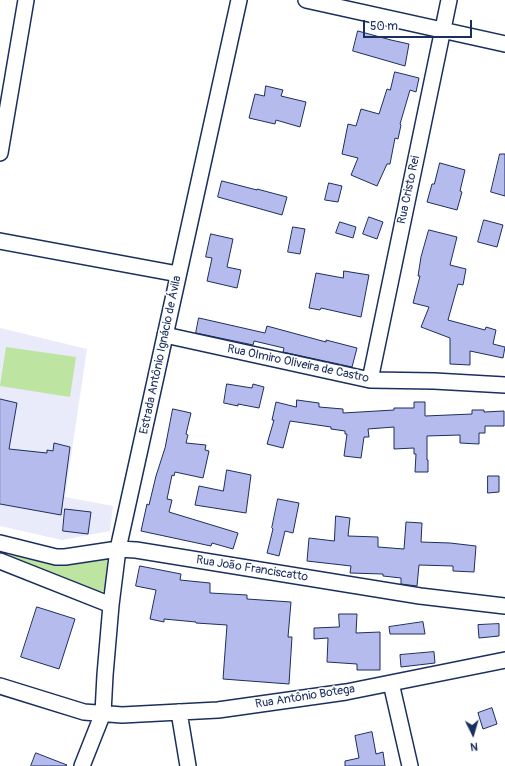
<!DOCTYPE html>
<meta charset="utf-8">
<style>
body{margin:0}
#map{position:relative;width:505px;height:766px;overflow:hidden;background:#fff;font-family:Pangolin,sans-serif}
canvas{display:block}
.north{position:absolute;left:453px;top:714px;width:40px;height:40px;-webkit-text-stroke:3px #fff;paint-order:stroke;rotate:175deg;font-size:11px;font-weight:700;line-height:16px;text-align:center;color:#1b2f5e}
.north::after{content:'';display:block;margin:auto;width:14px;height:18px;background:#1b2f5e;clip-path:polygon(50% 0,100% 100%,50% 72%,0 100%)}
.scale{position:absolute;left:363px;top:20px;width:109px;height:18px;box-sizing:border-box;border:2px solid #1b2f5e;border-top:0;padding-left:5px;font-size:12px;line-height:14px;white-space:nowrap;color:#1b2f5e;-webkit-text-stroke:3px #fff;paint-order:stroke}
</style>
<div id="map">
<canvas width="505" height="766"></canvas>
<div class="north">N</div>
<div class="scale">50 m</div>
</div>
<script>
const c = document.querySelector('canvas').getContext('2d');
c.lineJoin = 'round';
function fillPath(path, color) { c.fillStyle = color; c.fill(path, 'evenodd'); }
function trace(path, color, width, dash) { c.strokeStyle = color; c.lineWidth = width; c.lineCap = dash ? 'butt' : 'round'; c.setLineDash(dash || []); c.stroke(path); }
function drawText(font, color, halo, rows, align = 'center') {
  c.font = font + ' Pangolin,sans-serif'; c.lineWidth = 3; c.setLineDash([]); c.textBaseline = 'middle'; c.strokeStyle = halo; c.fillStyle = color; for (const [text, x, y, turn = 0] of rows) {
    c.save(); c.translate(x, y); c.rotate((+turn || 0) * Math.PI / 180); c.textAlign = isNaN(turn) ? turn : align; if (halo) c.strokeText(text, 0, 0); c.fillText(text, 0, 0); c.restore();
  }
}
fillPath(new Path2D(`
 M0,328l87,21 -22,148 48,9 -3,25 -48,9 -62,-14z`), '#e9ebfa');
fillPath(new Path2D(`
 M6,347l70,10 -6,40 -70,-11z
 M0,553l59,11 47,-7 2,6 -3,28 -6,1 -99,-38z`), '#bde5a1');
const building = new Path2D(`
 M358,31l33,9 18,4 -4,22 -52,-15z
 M395,72l24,6 -3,14 -6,-2 -10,34 1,1 -3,14 -3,-1 -5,26h-3l-10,22 -26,-11 7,-17 -16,-4 6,-30 8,2 5,-17 18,5 8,-25 3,1z
 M266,86l17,4 -2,6 25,6 -6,25 -24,-7 -1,4 -26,-6 6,-24 9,2z
 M500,154h5v42l-14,-4z
 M440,163l25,7 -5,21 2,1 -5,18 -30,-8 5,-18h2z
 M222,181l35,9v-1l30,8 -5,18 -64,-18z
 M329,183l13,3 -4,16 -13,-2z
 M369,217l14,5 -6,17 -14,-5z
 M484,220l19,5 -6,22 -19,-5z
 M340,222l16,5 -3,11 -17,-5z
 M293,227l12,2 -5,25 -12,-2z
 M429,230l28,7 -7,28 16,4 -3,16 -5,-1 -10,36 37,10 1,-3 10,3 -3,14 12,3 -2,11 -33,-7v14l-20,-1v-26l-29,-11 8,-20 -16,-4 7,-27h-2l3,-19z
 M211,234l22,5 -6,28 14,3 -4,18 -30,-7 5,-23 -6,-1z
 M344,271l25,4 -8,42 -40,-9 -1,2 -11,-2 7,-35 27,5z
 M199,318l66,15 2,-7 59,16v-2l31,8 -5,19 -69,-15 1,-4 -30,-7 -1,4 -57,-12z
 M227,384l25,4 1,-4 11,3 -5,21 -21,-4v2l-14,-3z
 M0,399l17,4 -8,46 38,4v-3l6,1 1,-8 16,4 -9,68 -61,-11z
 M297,400l22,3v4l24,2v4l51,-3v-2h20v-6h11v14l47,-2v-4h12v2l20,-1v15h-19v7h-6v11l-19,-1v-8l-33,1v24h1v12h-13l1,-18h-2v-6l-20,1v-22l-26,2 1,8h-5l-3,21 -17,-2 3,-22h-2v-3l-14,-2v-2l-41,-6 -7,27 -16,-4 7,-24h-2l4,-18 20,5z
 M173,409l18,4 -5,21 2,1 -2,8 20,2 -1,5 4,1 -6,27 -28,-6 -1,4 -2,-1 -5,24 5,1 -3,12 69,21 -5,16 -21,-6 -1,3 -70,-15 6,-27 2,1 7,-29 9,-28z
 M227,470l24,5 -5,38 -51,-8 4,-19 24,5z
 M488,476h11v16l-11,1z
 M278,499l21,4 -6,30 -8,-2 -6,25 -12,-3 6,-24 -1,-1z
 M65,509l26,3 -3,22 -25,-3z
 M336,516l14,2 -2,18 30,1v10l26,2 2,-27 16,1 -1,19 29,1 26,3 -2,26 -21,-1v-5l-34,-1 -2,21 -16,-2v-6l-18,-2v-2l-33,-1 1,-7 -44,-5 2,-23 25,3z
 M140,566l41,8 -1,6 30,3v10l37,2v4l44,3 -3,35h4l-3,47 -66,-5 4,-54 -31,-2v-1l-32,-3v3l-14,-3 6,-29 -20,-4z
 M37,607l38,12 -16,50 -38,-12z
 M339,614h18l-1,19 24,-1v38h-23v-6l-30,-2 1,-24 -14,1v-11l25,-1z
 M423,622l2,12h-35l-1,-7z
 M499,624v12l-20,2 -1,-13z
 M434,652l1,11 -34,4 -1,-12z
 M492,708l5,16 -14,5 -5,-16z
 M372,732l4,22 7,-2 2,14h-40v-5l14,-3 -4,-22z
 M36,753l31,12 -1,1h-35z`);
fillPath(building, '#b5bced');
trace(building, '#1b2f5e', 1);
const minor = new Path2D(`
 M306,0l199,44
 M0,153l26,-153
 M0,241l178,33
 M165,335l205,45 64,1 71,4
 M370,380l79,-380
 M0,543l56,14h9l53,-8 18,1 284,46 85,10
 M0,561l111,44
 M391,683l19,83
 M0,686l84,26 38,3 96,-5 128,-18 159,-32
 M179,712l9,54
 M82,766l21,-53 2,-38 6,-70 7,-56 121,-549`);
trace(minor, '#1b2f5e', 18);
trace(minor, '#fff', 15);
drawText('12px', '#1b2f5e', '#fff', [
 ["Rua Cristo Rei",409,190,-78],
 ["Estrada Antônio Ignácio de Ávila",161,355,-78],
 ["Rua Olmiro Oliveira de Castro",298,364,12],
 ["Rua João Franciscatto",252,569,9],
 ["Rua Antônio Botega",305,697,-9]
]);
</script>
